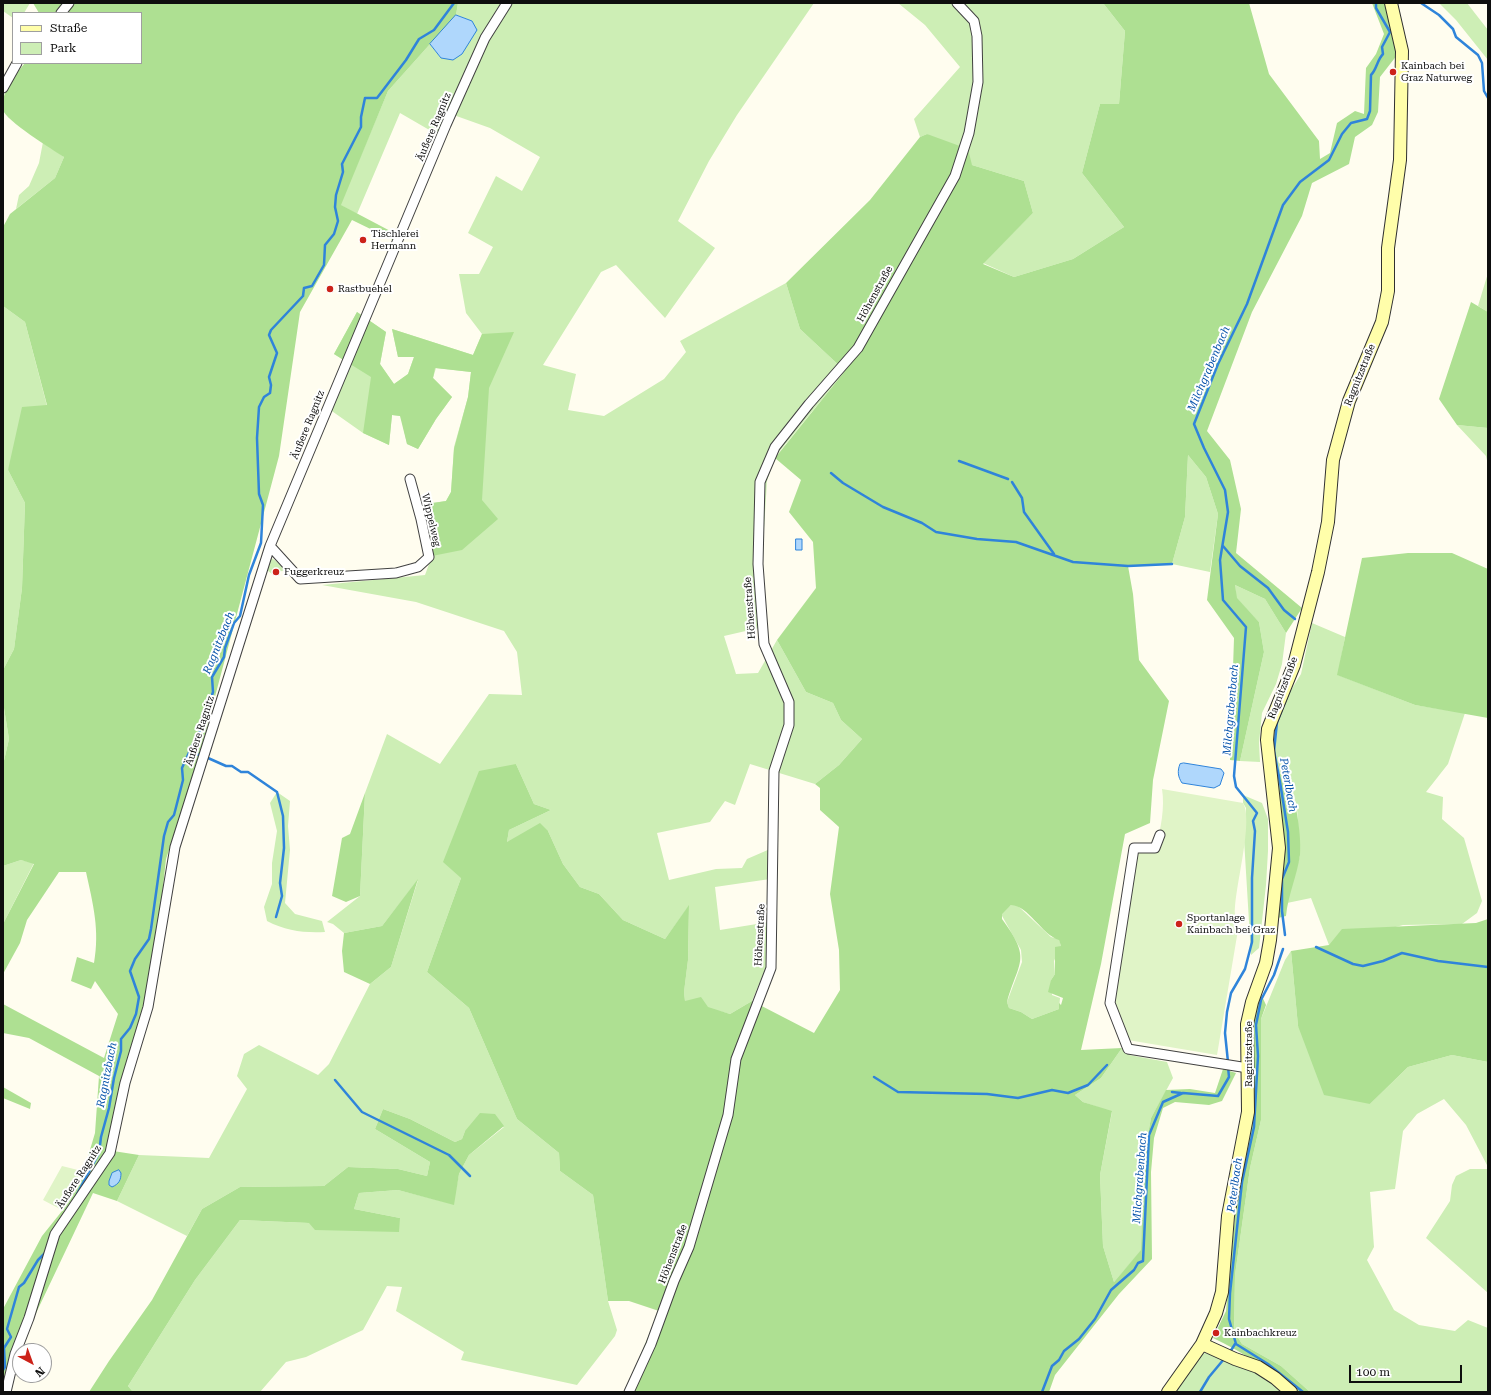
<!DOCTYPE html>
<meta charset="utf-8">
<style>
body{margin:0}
#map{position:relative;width:1491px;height:1395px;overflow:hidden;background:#fffdef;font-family:"Roboto Serif",serif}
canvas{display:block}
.frame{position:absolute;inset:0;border:4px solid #0e0e0e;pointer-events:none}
.legend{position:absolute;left:12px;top:12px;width:130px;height:52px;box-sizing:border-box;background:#fff;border:1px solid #9f9f9f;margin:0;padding:5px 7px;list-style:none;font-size:12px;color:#0e0e0e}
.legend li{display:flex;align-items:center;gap:8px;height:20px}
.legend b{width:20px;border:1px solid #9f9f9f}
.north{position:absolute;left:12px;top:1343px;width:40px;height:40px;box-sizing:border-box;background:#fff;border:1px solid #9f9f9f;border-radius:50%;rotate:139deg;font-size:11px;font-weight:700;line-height:16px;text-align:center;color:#0e0e0e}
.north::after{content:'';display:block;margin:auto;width:14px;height:18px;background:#cc2219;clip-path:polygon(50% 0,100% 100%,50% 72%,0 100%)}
.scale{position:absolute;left:1349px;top:1365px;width:113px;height:18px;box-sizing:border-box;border:2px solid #0e0e0e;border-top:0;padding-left:5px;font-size:12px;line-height:14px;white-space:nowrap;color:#0e0e0e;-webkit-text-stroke:3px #fff;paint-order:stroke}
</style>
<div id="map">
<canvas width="1491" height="1395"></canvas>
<div class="frame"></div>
<ul class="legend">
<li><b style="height:5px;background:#fffeaa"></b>Straße</li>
<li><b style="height:11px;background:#cdeeb5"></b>Park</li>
</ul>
<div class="north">N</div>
<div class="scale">100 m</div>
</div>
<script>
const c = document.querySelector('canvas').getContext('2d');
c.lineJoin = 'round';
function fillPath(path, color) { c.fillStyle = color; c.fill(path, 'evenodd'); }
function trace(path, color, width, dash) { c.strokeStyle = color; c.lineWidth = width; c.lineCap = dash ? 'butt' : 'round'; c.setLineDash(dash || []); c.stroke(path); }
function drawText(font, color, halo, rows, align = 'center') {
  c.font = font + ' "Roboto Serif",serif'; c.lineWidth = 4; c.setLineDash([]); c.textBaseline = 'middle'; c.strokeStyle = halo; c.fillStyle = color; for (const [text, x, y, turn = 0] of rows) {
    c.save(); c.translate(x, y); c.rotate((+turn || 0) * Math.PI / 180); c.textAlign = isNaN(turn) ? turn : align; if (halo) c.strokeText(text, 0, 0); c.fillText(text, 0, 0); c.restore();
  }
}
fillPath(new Path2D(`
 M3,3h27l-6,10h-11v5l-10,-7z
 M458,3h356l-77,112 -28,46 -31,60 37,27 -50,70 -49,-53 -15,7 -58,93 33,9 -8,36 36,6 60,-37 22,-27 -6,-11 106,-58 14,46 45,42 -70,86 -8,24 -6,96 2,50 -39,9 12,38 22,-1 19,-33 29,52 27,11 8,17 21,19 -23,26 -24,19 -65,-20 -15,41 -10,-4 -15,21 -53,11 12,47 47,-11 26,-1 5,-9 23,-10v30l-55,8 5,43 49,-8 -3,45 -14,34 -22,13 -45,-12 -1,-10 4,-32 1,-54 -24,33 -42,-19 -24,-26 -19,-7 -17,-23 -15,-33 -41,11 2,-12 42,-20 -17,-6 -18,-40 -55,114 -34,94 42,36 48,111 42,34 1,18 33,24 15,106 9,29 -2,6 -38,49 -116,-25 3,-8 -68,-41 6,-24 -15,-1 -24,44 -57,27 -20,5 -26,30h-127l-5,-6 67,-106 45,-60 69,3 91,-5 -46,-9 5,-16 39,-3 55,14 6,-30 10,-19 35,-28 -39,4 -3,8 -7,3 -45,-23 -27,-10 -8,20 55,33 -3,14 -29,-7 -50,-2 -24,19 -84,1 -38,22 -15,27 -70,-35 22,-46 70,3 38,-69 -10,-13 7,-22 15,-9 59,30 11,-11 41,-80 21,-17 27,-87 -36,46 -38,7 -11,-9 -6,-2 33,-26 5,-103 22,-59 53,30 49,-70 33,1 -5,-43 -13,-21 -88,-29 -94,-17 103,-10 7,-19 -6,-52 20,-3 5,-9 3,-45 14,-50 3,-25 -35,-4 -3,10 19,19 -16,22 -18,30 -11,-5 -6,-28 -9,-1 -3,30 -26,-12 -34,-24 19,-46 -14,-9 23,-42 29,20 -6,32 14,20 14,-10 6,-17h-16l-6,-28 81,26 9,-21 -16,-21 -7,-39h20l14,-27 -25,-14 28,-57 26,15 18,-34 -50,-29 -42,-15 -10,22 -38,-22 -43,101 -17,-9 48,-114 42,-47 11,14 31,-37 -16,-6z
 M898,3h205l22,28 -6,73h-19l-18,69 42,54 -51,32 -59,18 -31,-14 50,-50 -9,-32 -52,-16 -45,-31 -7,3 -6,-18 46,-52 -35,-42z
 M1439,3h28l21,27v30l-32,-40z
 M43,142l21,15 -9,21 -39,31 3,-14 10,-9 10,-23z
 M1488,273v39l-10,-6z
 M3,306l22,16 22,84 -39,64 17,33 -3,85 -8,61 -11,21z
 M1457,425l31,3v37l-2,-9z
 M1188,455l18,22 12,37 -8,58 -38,-8 13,-47z
 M271,558l5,3 9,9 -13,4 -5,-4z
 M1235,585l30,14 21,34 -4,31 -6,20 -14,29 -3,30 1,19 -20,-1 24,-109 -5,-30 -23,-24z
 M1312,623l33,14 -7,38 77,30 50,8 -17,51 -22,28 17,5 -1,22 22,19 18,63 -5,12 -15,11 -59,1 -74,20 -18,-47 -24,5 13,-48 -3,-47 -9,-35 -13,2 -3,-46 16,-34 13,-21z
 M3,702l6,37 -6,26z
 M277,792l13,9 -2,25 2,24 -5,53 10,11 27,7 3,11c-21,1 -39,-1 -58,-11l-3,-14 8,-23v-21l5,-32 -7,-28z
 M1243,795l19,8 6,16v32l-2,34 -7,63 -8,7 -7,-116 2,-31 -3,-5z
 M21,860l13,3 -31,61v-58z
 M1011,905h6l34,32 8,2 2,7 -7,15 1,13 -4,6 1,15 8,3 -1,11 -27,10 -11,-7 -12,-4 -2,-6 15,-40 -1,-12 -20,-36z
 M1291,951l7,75 72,78 38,-37 44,-12 36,7v105l-22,-42 -22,-26 -27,15 -14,17 -8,58 -25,3 4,55 -7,13 27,50 25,15 36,6 13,-11 20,8v64h-178l-29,-26 -39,-22 -8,-13 1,-56 15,-107 11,-48v-101l24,-59z
 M1122,1048l7,1v6l38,7 6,16 -22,40 -8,43 -2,90 -27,31 -11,-36 -3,-71 12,-63 -29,-10 -8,-7 26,-17z
 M1470,1169h18v124l-62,-55 24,-37 2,-16 4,-9z
 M1205,1353l72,24 17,15h-122l28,-37z`), '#cdeeb5');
fillPath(new Path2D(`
 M33,3h425l-2,12 -68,76 -47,114 55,29 -3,6 -41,-20 -52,92 -21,144 -83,312 -30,91 -17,159 -23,72 -13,61 26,4 -22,46 -24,-8 -73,154 -17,43v-81l39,-73 20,-25 22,-41 11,-37 4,-57 -70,-38 -26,-5v-29l101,54 14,-44 -23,-33 -4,8 -20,-8 6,-24 17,6c6,-33 -1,-59 -8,-91h-27l-32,48 -7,23 -17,31v-50l31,-60 -13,-4 -18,6v-101l6,-26 -6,-37v-32l11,-21 8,-61 3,-85 -17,-33 14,-63 25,-2 -22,-83 -22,-16v-79l7,-13 45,-36 9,-21c-11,-7 -59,-37 -61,-47 -3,-17 12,-35 22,-47h116v-50h-102z
 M1103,3h146l20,71 50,67 1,18 10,-6 7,-30 18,-12 9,3 2,-46 10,-14 8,-20 -12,-31h14l15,47 -21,27 -2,35 -6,13 -17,12 -6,27 -37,19 -10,33 -50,96 -45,119 23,29 11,49 -5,44 66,55 -16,25 -21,-34 -30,-14 2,13 22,24 5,30 -24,109 -10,-1 4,-122 -27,-38 11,-86 -12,-37 -18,-22 -3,62 -13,47 -44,2 5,28 6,66 30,41 -16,79 -3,43 -25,11 -24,130 -20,86 41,-2 -21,30 -26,17 8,7 29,9 -12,64 3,71 11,36 27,-32 2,-89 8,-43 15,-28 24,-1 25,4 8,-24 13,4 -14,28 -13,4 -34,-3 -12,6 -9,30 -3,34 1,87 -33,35 -64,81 -6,17h-424l34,-81 -30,-10h-21l-15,-106 -33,-24 -1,-18 -42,-34 -48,-111 -42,-36 34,-94 -18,-16 36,-91 37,-7 18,40 17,6 -42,20 -2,12 33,-19 8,8 15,33 17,23 19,7 24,26 42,19 24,-34 -1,55 -4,32 1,9 16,-4 7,10 22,7 22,-13 62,32 26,-43 -1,-40 -9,-56 9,-67 -19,-17v-22l-5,-4 24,-19 23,-26 -21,-19 -8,-17 -27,-11 -29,-52 39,-52 -3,-46 -24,-30 12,-32 -26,-22 70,-87 -45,-42 -14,-46 84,-83 50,-63 7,-3 41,15 4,16 52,16 9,32 -50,51 31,13 59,-18 51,-32 -42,-54 18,-69h19l6,-73zM1011,905c18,1 30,29 48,35l2,6 -6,1v27l-4,6 -3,12 15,6 -2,7 -2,-2v6l-27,10 -11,-7 -12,-4 -2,-6c12,-42 25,-42 -5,-83v-5z
 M1471,302l17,10v116l-31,-3 -18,-26z
 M357,312l29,20 -6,32 14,20 14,-10 6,-17h-16l-6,-28 81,26 9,-21 32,-2 -25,56 -7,112 16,19 -36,31 -30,6 -6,-52 20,-3 5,-9 3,-43 14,-52 3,-25 -36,-4 -2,10 19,19 -16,22 -18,30 -11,-5 -7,-28 -8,-1 -3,30 -26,-12 8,-56 -37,-23z
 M1408,553h44l36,16v149l-73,-13 -78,-30 25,-117z
 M1288,772c6,24 14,59 12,83 -3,21 -12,40 -14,61l-8,2 -3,-143z
 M365,793l-5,103 -14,6 -14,-6 10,-58 8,-4z
 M418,879l-27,88 -21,17 -26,-12 -2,-21 2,-18 38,-7z
 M1488,919v143l-36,-7 -44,12 -38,37 -46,-9 -26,-69 -7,-75 38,-6 13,-16 134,-6z
 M1260,992l6,13 -5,14v101l-11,48 -15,107 -1,56 8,13 39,22 29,26h-16c-24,-22 -51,-40 -81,-54l13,-27 27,-284z
 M3,1087l28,16 -1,6 -27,-11z
 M383,1109l27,10 45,23 7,-3 3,-8 15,-18 15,1 9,12 -35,29 -10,19 -5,31 -56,-15 -39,3 -5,16 46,9 -1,14 -84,-2 -6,-7 -69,-3 -45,60 -67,106 5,6h-44l20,-31 43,-61 50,-91 38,-22 84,-1 24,-19 50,2 29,7 3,-14 -55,-33z`), '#aee092');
fillPath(new Path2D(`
 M1162,789l81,14c11,19 -9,86 -8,111 0,5 2,11 3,16l-21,125 -89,-15 -16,-32 22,-160h21c6,-18 10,-41 7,-59z
 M62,1166l20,5 -22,38 -17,-9z`), '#e0f4c7');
const water = new Path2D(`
 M456,15l16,6 5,9 -15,24 -9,6 -12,-2 -11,-14z
 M796,539h6v11h-6z
 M1184,763l37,6 3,4 -4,12 -6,3 -32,-5c-4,-6 -5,-12 -2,-19z
 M119,1170l2,3c0,7 -2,11 -9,14l-3,-2v-4l3,-8z`);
fillPath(water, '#afd7fc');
trace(water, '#2f84da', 1);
trace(new Path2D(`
 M1421,3l18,12 14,14 3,8 22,18 4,8 2,28 4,7
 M959,461l49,18
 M831,473l12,10 40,24 39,16 14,9 41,7 39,3 57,20 55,4 44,-2
 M1012,482l10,16 2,14 30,42
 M1223,546l17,20 28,22 16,22 11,9
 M189,752l10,3
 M208,758l18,8h6l9,6h7l29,20 6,24 1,32 -4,35 2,13 -6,21
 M1285,935l-3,-24v-32l7,-17 -1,-30 -8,-50 -6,-31 3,-29 13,-33
 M1316,947l37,17 10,2 20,-5 19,-8 36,8 50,6
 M1283,949l-9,26 -13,25 -5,25 2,31 -4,71 -12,55 -12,111 -1,26 7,25 32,20 35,28
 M1228,1062l-3,-29 2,-21 4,-19 14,-24 7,-27v-64l3,-47 -2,-10 4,-8 -21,-26 -2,-11 12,-149 -23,-27 -3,-40 8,-48 -3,-22 -21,-42 -10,-24 24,-60 29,-60 36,-99 17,-23 29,-22 13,-26 9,-11 16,-4 3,-8 1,-36c6,-6 6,-15 12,-21l-1,-7 8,-15 -14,-24v-5
 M874,1077l24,15 89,2 31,4 34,-8 16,3 20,-8 19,-20
 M335,1080l27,32 87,43 21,21
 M1172,1092l9,1
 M77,1194l22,-41 2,-16 8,-29 5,-30 7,-27v-12l9,-11 6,-14 3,-17 -9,-26 5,-12 14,-20 2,-10 13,-93 4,-14 6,-7 9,-35 -1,-12 10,-22 6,-9 15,-45 -1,-15 12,-20 1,-9 9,-25 6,-7 9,-41 12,-32 2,-38 -4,-11 -2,-56 2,-31 5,-10 6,-4 1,-8 -2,-8 8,-24 -8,-18 2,-5 32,-34 1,-8 8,-2 12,-21 1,-20 9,-11 4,-13 -3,-14 1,-12 7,-23 -1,-8 19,-37v-10l4,-19h12l29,-38 13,-21 15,-9 20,-27
 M1230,1352l5,-8
 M3,1370l2,-3 -1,-19 7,-11 -4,-8 12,-42 5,-4 14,-23 7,-7
 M1042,1392l10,-26 7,-6 5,-9 15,-12 16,-20 16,-29 23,-20 4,-7 5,-2 6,-126 14,-33 20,-9 35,3 11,-19 -1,-10
 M1200,1392l9,-15 15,-18`), '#2f84da', 2.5);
const street = new Path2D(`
 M61,13l8,-10
 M3,88l14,-25
 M270,546l30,33 96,-6 22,-6 11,-10 -8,-38 -11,-40
 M1160,835l-5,13h-21l-24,155 18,46 120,19
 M6,1392l9,-38 14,-36 26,-84 55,-81 15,-70 23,-76 27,-160 95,-301 176,-421 39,-87 22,-35
 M629,1392l22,-48 23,-63 15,-34 39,-132 8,-56 35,-91 3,-197 15,-46v-23l-25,-58 -6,-80 2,-82 15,-35 34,-43 49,-56 97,-172 14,-43 9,-51 -1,-46 -3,-15 -17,-18`);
const secondary = new Path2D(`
 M1202,1344l33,15 23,8 17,11 16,14
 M1168,1392l34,-48 14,-31 6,-21 6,-76 20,-104 -1,-88 5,-22 14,-39 4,-23 9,-92 -12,-108 1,-11 26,-64 24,-93 10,-50 5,-62 16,-59 33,-79 6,-31v-43l12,-88 2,-109 -11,-48`);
trace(street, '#414141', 11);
trace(secondary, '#303030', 14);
trace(street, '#fff', 9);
trace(secondary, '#fffeaa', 12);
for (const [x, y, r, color] of [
 [1393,72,4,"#cc2219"],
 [363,240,4,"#cc2219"],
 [330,289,4,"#cc2219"],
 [276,572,4,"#cc2219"],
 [1179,924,4,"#cc2219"],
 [1216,1333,4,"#cc2219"]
]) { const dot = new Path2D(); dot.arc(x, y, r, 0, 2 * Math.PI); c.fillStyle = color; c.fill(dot); trace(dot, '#fff', 1.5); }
drawText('10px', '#0e0e0e', '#fff', [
 ["Kainbach bei",1401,66],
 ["Graz Naturweg",1401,78],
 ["Tischlerei",371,234],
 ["Hermann",371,246],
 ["Rastbuehel",338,289],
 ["Fuggerkreuz",284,572],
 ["Sportanlage",1187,918],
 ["Kainbach bei Graz",1187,930],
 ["Kainbachkreuz",1224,1333]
], 'left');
drawText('10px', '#0e0e0e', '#fff', [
 ["Äußere Ragnitz",434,127,-67],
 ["Höhenstraße",875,294,-61],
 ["Ragnitzstraße",1360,375,-68],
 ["Äußere Ragnitz",308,425,-68],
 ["Wippelweg",431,520,77],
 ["Höhenstraße",750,608,-94],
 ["Ragnitzstraße",1283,688,-69],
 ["Äußere Ragnitz",200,731,-72],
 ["Höhenstraße",760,935,-87],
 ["Ragnitzstraße",1249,1054,-90],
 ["Äußere Ragnitz",79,1177,-57],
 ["Höhenstraße",673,1254,-69]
]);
drawText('italic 11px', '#0b56ac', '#fff', [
 ["Milchgrabenbach",1209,369,-67],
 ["Ragnitzbach",219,643,-68],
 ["Milchgrabenbach",1231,710,-85],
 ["Peterlbach",1288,785,80],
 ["Ragnitzbach",107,1075,-79],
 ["Milchgrabenbach",1140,1178,-86],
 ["Peterlbach",1235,1185,-82]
]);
</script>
